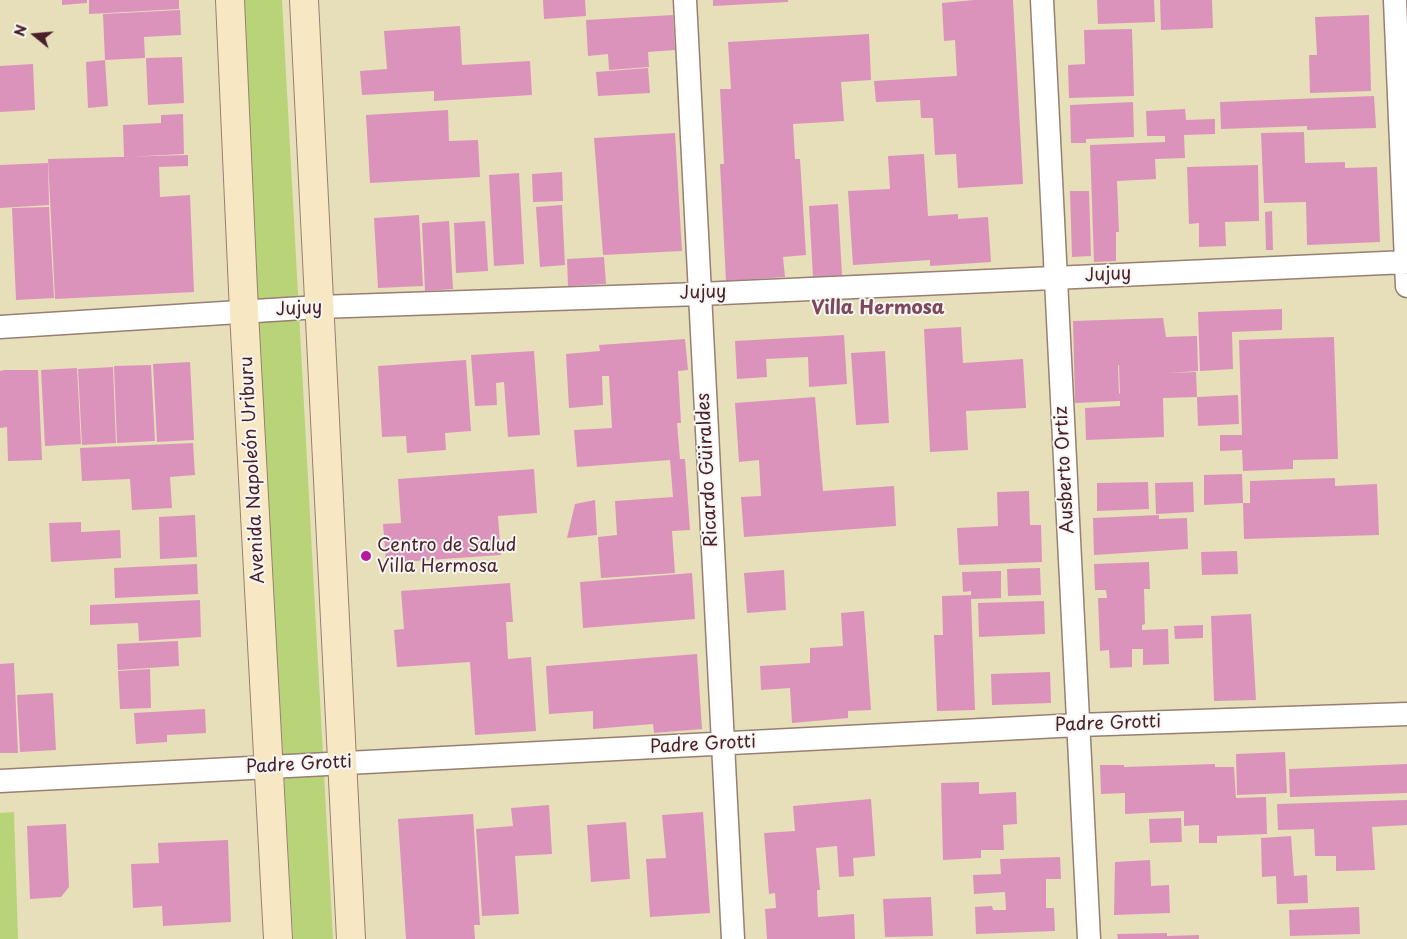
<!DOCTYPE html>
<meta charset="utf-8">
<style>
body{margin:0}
#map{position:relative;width:1407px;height:939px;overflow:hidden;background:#e6dfba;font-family:"Playpen Sans",sans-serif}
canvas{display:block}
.north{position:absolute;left:10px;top:10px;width:50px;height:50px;-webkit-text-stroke:4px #f6f6f2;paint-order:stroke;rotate:287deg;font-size:14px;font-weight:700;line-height:20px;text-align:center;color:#4a1f2b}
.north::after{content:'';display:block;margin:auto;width:18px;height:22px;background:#4a1f2b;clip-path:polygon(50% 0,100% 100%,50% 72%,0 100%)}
</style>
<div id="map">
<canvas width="1407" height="939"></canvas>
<div class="north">N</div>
</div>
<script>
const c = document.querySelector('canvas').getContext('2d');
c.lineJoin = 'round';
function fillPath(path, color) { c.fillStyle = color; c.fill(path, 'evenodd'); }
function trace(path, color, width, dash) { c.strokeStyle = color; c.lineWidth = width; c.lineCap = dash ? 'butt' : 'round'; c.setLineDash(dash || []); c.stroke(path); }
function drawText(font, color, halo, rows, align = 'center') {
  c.font = font + ' "Playpen Sans",sans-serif'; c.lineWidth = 4; c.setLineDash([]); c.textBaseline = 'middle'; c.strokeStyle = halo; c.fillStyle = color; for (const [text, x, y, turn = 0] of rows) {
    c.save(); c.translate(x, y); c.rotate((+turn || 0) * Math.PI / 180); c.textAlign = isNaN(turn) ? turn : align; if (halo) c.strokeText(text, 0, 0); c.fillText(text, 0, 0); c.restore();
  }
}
fillPath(new Path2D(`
 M240,0h42l51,939h-40z
 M14,812l4,127h-18v-126z`), '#b9d379');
fillPath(new Path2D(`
 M62,0h25v3l-25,2z
 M89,0h90v9l-90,5z
 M543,0h42l1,16 -42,3z
 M713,0h75v2l-75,4z
 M974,0h39l10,184 -65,4 -2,-34 -21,1 -2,-37h-12l-1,-18 -44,2 -2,-21 83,-5 -2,-36 -11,1 -2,-38z
 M1097,0h57l1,22 -57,2z
 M1160,0h52l1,28 -52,2z
 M180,10l1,25 -37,2 1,21 -40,2 -2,-46z
 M673,15l2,35 -27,2 1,15 -40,3 -1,-16 -20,2 -2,-36z
 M1369,15l2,76 -61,2 -1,-38h8l-2,-38z
 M460,26l2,39 68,-4 2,34 -98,6v-10l-72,4 -2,-24 27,-2 -3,-38z
 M1132,29l2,67 -65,2 -1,-33 17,-1 -1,-34z
 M869,34l2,46 -30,2 3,39 -51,3 2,35h5l6,96 -23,2 2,20 -59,4 -6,-117h4l-4,-75h11l-3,-47z
 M182,57l2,46 -36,2 -2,-47z
 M105,60l3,46 -20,2 -2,-46z
 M33,64l2,46 -35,2v-46z
 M648,68l2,25 -52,3 -2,-24z
 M1374,96l2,32 -69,2v-4l-86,3 -1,-27z
 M1133,102l1,35 -48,2v4h-15l-1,-38z
 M1185,109l1,11 29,-1v15l-31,1 1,23 -30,1 1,20 -39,2 2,51h-3v29l-22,1 -4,-117 75,-3v-6h-18l-1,-25z
 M448,110l1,31 29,-1 2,37 -110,6 -4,-68z
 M183,114l1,40 -60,3 -1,-32 38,-2v-8z
 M1304,132l1,31 40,-1v6l32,-1 3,75 -73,3 -1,-43 -42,1 -3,-70z
 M675,133l7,118 -79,4 -9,-117z
 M924,154l4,62 30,-2v5l30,-2 3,45 -61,4v-6l-77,5 -5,-74 42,-2 -2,-33z
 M188,155v11l-29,1 1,30 30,-2 4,97 -139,7 -7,-140z
 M48,163l1,42 -49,3v-43z
 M1258,165l1,56 -34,1 1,24 -27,1v-24l-10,1 -2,-57z
 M562,172l1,29 -30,1 -1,-28z
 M519,173l5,91 -30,2 -5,-91z
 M1070,191h19l2,65 -19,1z
 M838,204l4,71 -29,2 -4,-71z
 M562,205l3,60 -25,2 -4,-60z
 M49,207l5,91 -38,2 -4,-92z
 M1272,211l1,39h-7l-1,-38z
 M419,215l4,71 -45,2 -4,-70z
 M449,221l4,68 -28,2 -3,-68z
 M485,221l3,50 -32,2 -2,-50z
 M604,257l2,27 -38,2 -1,-27z
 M1282,309v21l-50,2 1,37 -33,2 -2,-59z
 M1163,318l3,19 31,-1 1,35 -31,2 29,-1 1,25 41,-2 1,29 -41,2 -1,-29 -34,1 1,39 -78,3 -1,-32 35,-2v-5l-45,2 -2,-82zM1118,365h1l1,28 -1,1z
 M961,327l2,36 60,-4 3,49 -60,3 2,39 -38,2 -6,-123z
 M844,335l3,49 -38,3 -1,-30 -42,2 1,18 -30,2 -2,-38z
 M1334,337l4,122 -45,1v9l-50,2 -1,-21 -22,1v-16h22l-3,-95z
 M685,339l3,31 -10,1 3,52h-4l3,36h5l5,71 -18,1 3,42 -74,5 -3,-41 19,-2 -2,-34 58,-4 -3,-37 -93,7 -3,-37 38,-2 -3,-52h-7l1,29 -34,3 -3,-54 34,-3 -1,-6z
 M534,351l6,84 -32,2 -4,-55 -8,1 1,22 -22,1 -4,-51z
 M885,351l4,72 -33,2 -5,-72z
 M466,360l5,71 -26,2 1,17 -39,3 -1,-17 -24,1 -4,-71z
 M190,362l4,78 -37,2 -4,-78z
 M151,365l4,76 -38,2 -3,-77z
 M113,367l3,76 -34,2 -4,-76z
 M77,368l4,76 -36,2 -4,-76z
 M4,370h34l4,90 -34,1 -1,-34 -7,1v-57z
 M815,397l8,94 71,-5 2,40 -152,11 -3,-40 20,-1 -2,-36 -20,2 -4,-59z
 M193,443l2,32 -25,2 2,31 -40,2 -2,-31 -48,2 -2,-33z
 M534,469l3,44 -39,3 3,39 -115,8 -3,-39 18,-1 -3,-44z
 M1242,474l1,29 -39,2v-30z
 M1335,478v8l42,-2 2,51 -135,4 -1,-36h7v-22z
 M1148,482l1,27 -52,2v-28z
 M1193,482l1,30 -38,2 -1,-31z
 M1029,491l1,34h11l1,37 -83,3 -2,-37 41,-2 -1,-34z
 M595,500l2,35 -30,3 8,-34z
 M195,515l2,42 -37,2 -1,-42z
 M1159,515v4l28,-1 1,31 -94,6 -1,-37z
 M81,522v10l39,-2 1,28 -70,4 -2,-39z
 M1237,551l1,23 -36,1 -1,-23z
 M1149,562l1,27h-6l1,35 -3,1v5l26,-1 1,35 -26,1v-16h-11v18l-22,1 -1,-18 -9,1 -2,-53h9l-1,-8h-11l-1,-26z
 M197,564l1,30 -83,4 -1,-30z
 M1040,568l1,27 -33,1 -1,-27z
 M784,570l2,40 -39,3 -3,-40z
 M1001,571v27l-30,1 4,111 -38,1 -3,-76h9l-1,-39 29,-1v-4l-8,1 -1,-20z
 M692,573l3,46 -112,9 -3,-46z
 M510,583l3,39h-7l2,37 23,-2 5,74 -61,4 -5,-73 -73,5 -3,-37 10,-1 -3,-38z
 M200,600l1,37 -62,4 -1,-18 -48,2v-20z
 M1044,601l1,33 -66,3 -1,-34z
 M864,611l7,99 -23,1v7l-56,5 -2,-35 -29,2 -1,-24 50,-3v-15l33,-2 -2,-33z
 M1251,614l5,86 -42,1 -3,-85z
 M1203,625v13l-28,1 -1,-13z
 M178,641l1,25 -61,4 -1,-26z
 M697,654l5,75 -48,4 -1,-9 -60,5v-18l-44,3 -3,-48z
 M14,663l4,90h-18v-89z
 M150,669l1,39 -31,1 -2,-38z
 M1050,672l1,31 -59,2 -1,-31z
 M53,693l3,57 -36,2 -3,-57z
 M205,709l1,24 -39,2v7l-31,2 -2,-31z
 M1285,752l2,41 -50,2 -1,-41z
 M1215,764v3h19l2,31 30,-1 1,37 -50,2v7h-18v-18l-15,1v-15l-59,3v-21l-24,1 -1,-29h24v2z
 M1407,764v29l-117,4 -1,-28z
 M979,782v12l37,-2 1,32 -14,1 1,25h-23v8l-38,2 -2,-77z
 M871,799l4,57 -22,2 1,18 -15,1 -2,-31 -21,2 4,42h-3l1,27 36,-3 1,25h-88l-2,-30 11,-1 -1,-15 -6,1 -5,-61 31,-2 -2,-25z
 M1407,800v25l-35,2 3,43 -39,1v-15h-21l-1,-27 -36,1 -1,-26z
 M549,805l3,49 -37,2 4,58 -37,2 -6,-87 37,-3 -2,-18z
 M703,812l7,101 -60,4 -4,-58 20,-1 -4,-43z
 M473,814l7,111h-6l1,14h-69l-8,-120z
 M1181,818l1,24 -32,1 -1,-24z
 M626,822l4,57 -39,3 -4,-57z
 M66,824l3,63 -8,10 -31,2 -3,-73z
 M1291,836l3,40 13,-1 1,28 -31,1 -1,-28 -14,1 -1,-39z
 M228,840l3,82 -68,4 -1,-20 -29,2 -2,-44 28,-1 -1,-20z
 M1060,857l1,22h-15v29h8l1,23 -79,3 -1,-27 17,-1 1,4h13l-1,-18 -31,2 -1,-19 28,-1 -1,-15z
 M1150,860l1,26 18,-1 1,28 -56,2 1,-53z
 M931,897l2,39 -48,1 -2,-38z
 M1359,907l1,27 -70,2 -1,-26z
 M1167,933v3l32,-1v4h-81l-1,-5z`), '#dc93bb');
const minor = new Path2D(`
 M685,0l48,939
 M1042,0l47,939
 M1395,0l12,286
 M0,327l319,-20 381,-13 707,-32
 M0,781l1078,-56 329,-11`);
const secondary = new Path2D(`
 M230,0l14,312 34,627
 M304,0l47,939`);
trace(minor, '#987f72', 25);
trace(secondary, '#987f72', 30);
trace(minor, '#fff', 22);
trace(secondary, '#f7e8c3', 28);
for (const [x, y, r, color] of [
 [366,556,6,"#b5179e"]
]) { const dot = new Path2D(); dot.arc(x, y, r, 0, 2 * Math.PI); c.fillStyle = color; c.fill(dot); trace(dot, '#f6f6f2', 2); }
drawText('18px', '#4a1f2b', '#f6f6f2', [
 ["Jujuy",1108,275,-3],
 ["Jujuy",703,293,-2],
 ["Jujuy",299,309,-3],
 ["Avenida Napoleón Uriburu",253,470,-93],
 ["Ricardo Güiraldes",708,470,-93],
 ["Ausberto Ortiz",1065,470,-93],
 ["Padre Grotti",1108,724,-2],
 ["Padre Grotti",703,745,-3],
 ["Padre Grotti",299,765,-3]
]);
drawText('18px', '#4a1f2b', '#f6f6f2', [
 ["Centro de Salud",377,546],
 ["Villa Hermosa",377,567]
], 'left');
drawText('bold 19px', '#7d485d', '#f6f6f2', [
 ["Villa Hermosa",878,309]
]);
</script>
